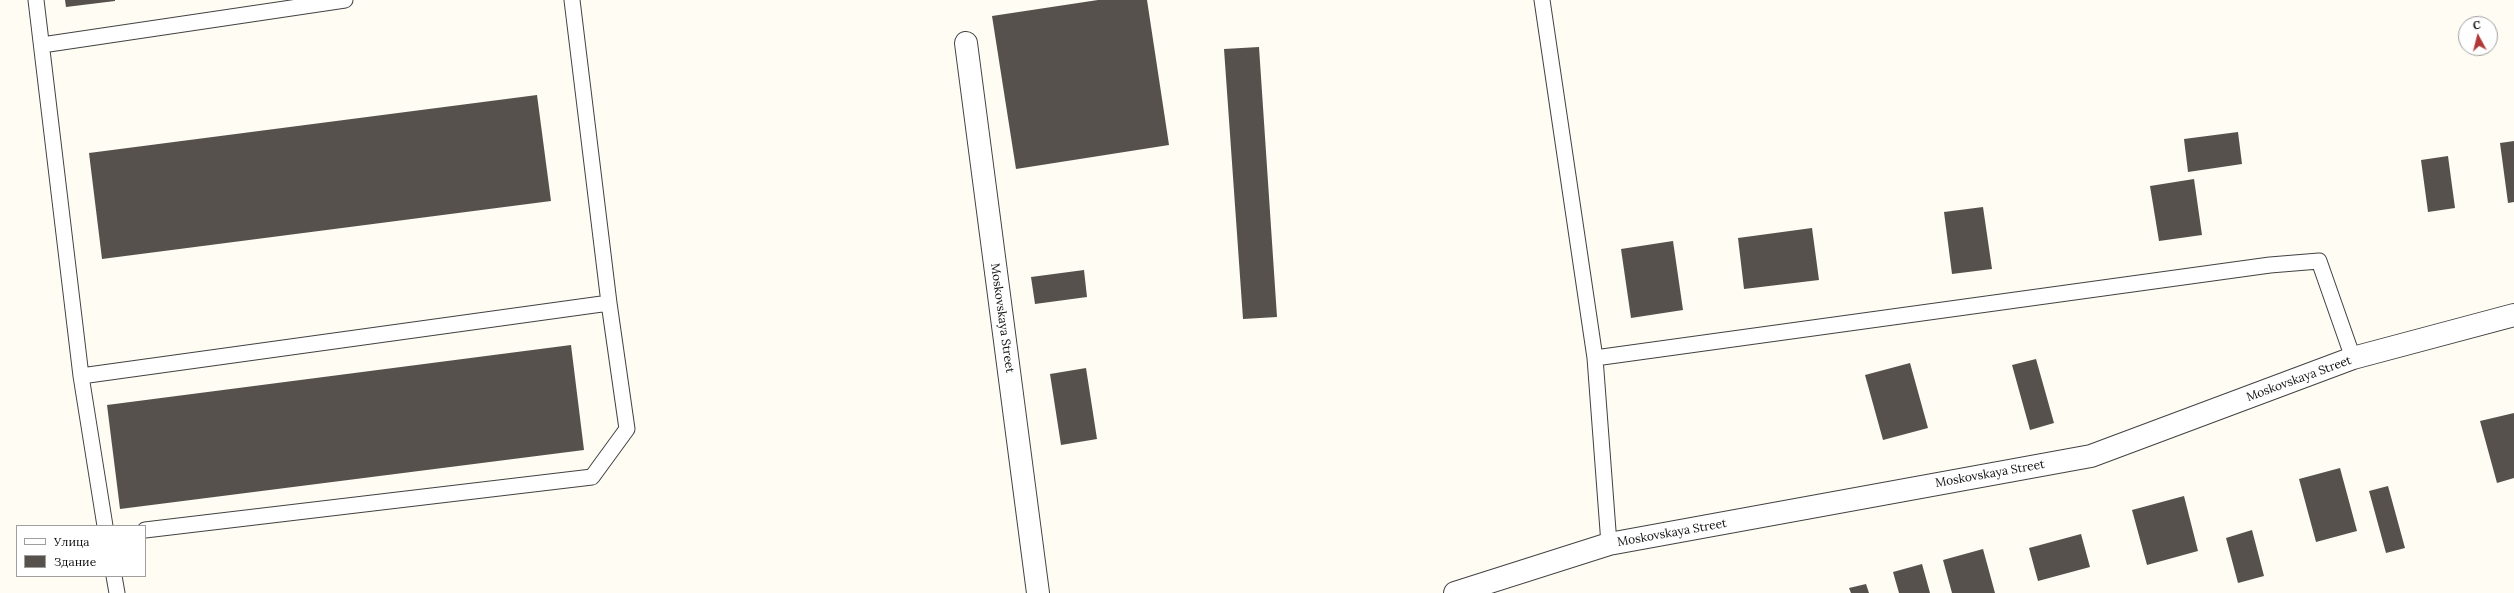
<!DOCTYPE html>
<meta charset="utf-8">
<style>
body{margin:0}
#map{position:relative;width:2514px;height:593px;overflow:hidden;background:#fefcf3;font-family:Lora,serif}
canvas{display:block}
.legend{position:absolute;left:16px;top:525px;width:130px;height:52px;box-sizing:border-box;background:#fff;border:1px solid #9f9f9f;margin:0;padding:5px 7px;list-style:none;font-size:12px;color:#0f0f0f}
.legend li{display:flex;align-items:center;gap:8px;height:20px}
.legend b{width:20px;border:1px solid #9f9f9f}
.north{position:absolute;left:2458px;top:16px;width:40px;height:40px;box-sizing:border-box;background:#fff;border:1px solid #9f9f9f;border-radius:50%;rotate:353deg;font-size:11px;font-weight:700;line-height:16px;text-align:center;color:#0f0f0f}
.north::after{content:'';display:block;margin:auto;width:14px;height:18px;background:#b03937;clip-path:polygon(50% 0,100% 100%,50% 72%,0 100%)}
</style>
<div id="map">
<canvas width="2514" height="593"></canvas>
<ul class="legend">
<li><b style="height:5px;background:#fff"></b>Улица</li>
<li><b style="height:11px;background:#57514d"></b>Здание</li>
</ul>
<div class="north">С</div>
</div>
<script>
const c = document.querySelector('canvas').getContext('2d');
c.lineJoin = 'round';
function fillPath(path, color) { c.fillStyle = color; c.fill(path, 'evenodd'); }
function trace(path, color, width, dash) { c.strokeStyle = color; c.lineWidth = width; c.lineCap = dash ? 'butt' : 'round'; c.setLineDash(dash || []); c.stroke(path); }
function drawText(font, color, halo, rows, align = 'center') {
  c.font = font + ' Lora,serif'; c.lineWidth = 4; c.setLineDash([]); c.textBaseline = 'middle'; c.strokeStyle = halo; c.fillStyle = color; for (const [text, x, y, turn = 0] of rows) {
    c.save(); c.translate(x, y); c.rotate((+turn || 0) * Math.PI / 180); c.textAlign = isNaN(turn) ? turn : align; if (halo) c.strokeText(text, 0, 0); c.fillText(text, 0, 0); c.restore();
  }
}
fillPath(new Path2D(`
 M65,0h50v1l-49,6z
 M1098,0h49l22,145 -153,24 -24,-153z
 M1259,47l18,270 -34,2 -19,-270z
 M537,95l14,106 -449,58 -13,-106z
 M2238,132l4,32 -54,8 -4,-33z
 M2514,141v61l-6,1 -8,-60z
 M2448,156l7,52 -27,4 -7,-52z
 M2194,179l8,56 -43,6 -9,-55z
 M1983,207l9,62 -40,5 -8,-62z
 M1812,228l7,52 -75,9 -6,-51z
 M1673,241l10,69 -52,8 -10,-69z
 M1084,270l3,27 -52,7 -4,-27z
 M571,345l13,105 -464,59 -13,-104z
 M2036,359l18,64 -24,7 -18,-65z
 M1910,363l18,65 -45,12 -18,-65z
 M1086,368l11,71 -36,6 -11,-71z
 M2514,413v65l-17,5 -17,-62z
 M2340,468l17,63 -41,11 -17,-63z
 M2388,486l17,62 -19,5 -17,-62z
 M2184,496l14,55 -51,14 -15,-55z
 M2252,530l12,46 -26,7 -12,-45z
 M2081,534l9,33 -52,14 -9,-33z
 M1983,549l12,44h-43l-9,-33z
 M1922,564l8,29h-31l-6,-21z
 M1866,584l3,9h-18l-2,-5z`), '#57514d');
const lane = new Path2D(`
 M36,0l45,376 24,150
 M1542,0l53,358 14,186
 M42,45l303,-45
 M1595,358l675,-93 49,-4 34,97
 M81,376l528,-73
 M145,530l447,-53 35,-48 -18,-126 -37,-303
 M114,576l3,17`);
const street = new Path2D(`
 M966,43l72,550
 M1455,593l154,-49 482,-88 262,-98 161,-43`);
trace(lane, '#424242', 17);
trace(street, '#424242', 24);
trace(lane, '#fff', 15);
trace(street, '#fff', 22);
drawText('12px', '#0f0f0f', '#fff', [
 ["Moskovskaya Street",1002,318,82],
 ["Moskovskaya Street",2299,379,-20],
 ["Moskovskaya Street",1990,474,-10],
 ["Moskovskaya Street",1672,533,-10]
]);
</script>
